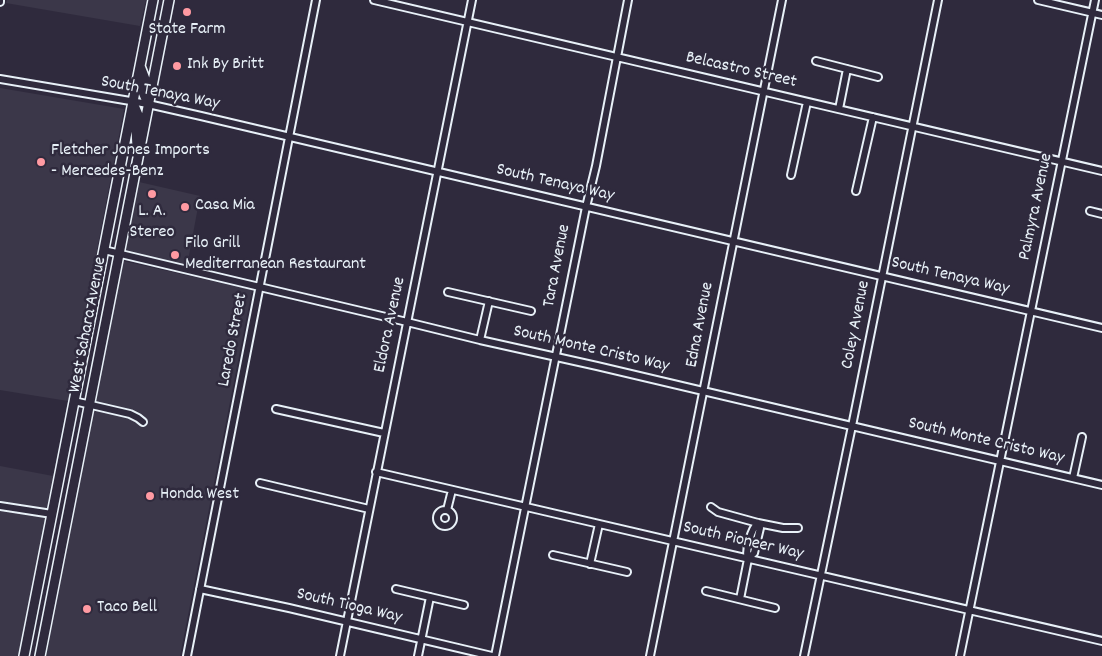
<!DOCTYPE html>
<style>
body{margin:0}
canvas{display:block;background:#2f2a3d}
</style>
<canvas width="1102" height="656"></canvas>
<script>
const c = document.querySelector('canvas').getContext('2d');
c.lineJoin = 'round';
function fillPath(path, color) { c.fillStyle = color; c.fill(path, 'evenodd'); }
function trace(path, color, width, dash) { c.strokeStyle = color; c.lineWidth = width; c.lineCap = dash ? 'butt' : 'round'; c.setLineDash(dash || []); c.stroke(path); }
function drawText(font, color, halo, rows, align = 'center') {
  c.font = font + ' Dekko,sans-serif'; c.lineWidth = 5; c.setLineDash([]); c.textBaseline = 'middle'; c.strokeStyle = halo; c.fillStyle = color; for (const [text, x, y, turn = 0] of rows) {
    c.save(); c.translate(x, y); c.rotate((+turn || 0) * Math.PI / 180); c.textAlign = isNaN(turn) ? turn : align; if (halo) c.strokeText(text, 0, 0); c.fillText(text, 0, 0); c.restore();
  }
}
fillPath(new Path2D(`
 M7,0h139l-6,26 -134,-23z
 M0,88l124,21 -56,292 -68,-11z
 M139,182l61,14 -13,70 -61,-16z
 M123,261l129,29 -72,366h-134z
 M0,466l53,10 -35,180h-18z`), '#3b3749');
const minor = new Path2D(`
 M374,0l728,171
 M1038,0l64,15
 M0,2v-2
 M816,61l62,16
 M0,79l148,25 53,12c300,71 600,142 901,212
 M839,109l8,-40
 M791,175l16,-73
 M856,191l17,-74
 M1090,211l12,3
 M104,250l303,72 73,18 117,26 505,119
 M448,292l83,19
 M480,340l9,-39
 M74,401l56,13 8,4 5,4
 M276,409l108,24
 M376,472l726,169
 M1073,478l9,-41
 M260,483l109,26
 M0,506l52,8
 M711,507l7,5 40,11 25,5h15
 M447,510l5,-20
 M437 518a8 8 0 1 1 16 0a8 8 0 1 1-16 0Z
 M553,555l74,17
 M748,559l6,-6 6,-25 -2,-5
 M590,564l9,-40
 M200,589l89,19 203,48
 M396,589l68,16
 M706,591l69,17
 M740,599l8,-40c-3,-9 3,-30 10,-36
 M187,656l129,-656
 M340,656l132,-656
 M418,656l12,-59
 M495,656l91,-449 10,-41 32,-166
 M650,656l132,-656
 M804,656l48,-230 86,-426
 M960,656l135,-656`);
const major = new Path2D(`
 M140,66l5,13 -2,13 5,12
 M133,103l5,12 -2,14 1,18
 M24,656l129,-656
 M40,656l129,-656`);
trace(minor, '#e8f1f8', 10);
trace(major, '#e8f1f8', 12);
trace(minor, '#2f2a3d', 6);
trace(major, '#2f2a3d', 9);
for (const [x, y, r, color] of [
 [187,12,5,"#ff9aa2"],
 [177,66,5,"#ff9aa2"],
 [41,162,5,"#ff9aa2"],
 [152,194,5,"#ff9aa2"],
 [185,207,5,"#ff9aa2"],
 [175,255,5,"#ff9aa2"],
 [150,496,5,"#ff9aa2"],
 [87,609,5,"#ff9aa2"]
]) { const dot = new Path2D(); dot.arc(x, y, r, 0, 2 * Math.PI); c.fillStyle = color; c.fill(dot); trace(dot, '#2f2a3d', 2); }
drawText('18px', '#e8f1f8', '#2f2a3d', [
 ["State Farm",187,31,"center"],
 ["Ink By Britt",187,66],
 ["Fletcher Jones Imports",51,152],
 ["- Mercedes-Benz",51,173],
 ["Casa Mia",195,207],
 ["L. A.",152,213,"center"],
 ["Stereo",152,234,"center"],
 ["Filo Grill",185,245],
 ["Mediterranean Restaurant",185,266],
 ["Honda West",160,496],
 ["Taco Bell",97,609]
], 'left');
drawText('18px', '#e8f1f8', '#2f2a3d', [
 ["Belcastro Street",741,71,13],
 ["South Tenaya Way",160,94,11],
 ["South Tenaya Way",555,184,13],
 ["Palmyra Avenue",1037,207,-78],
 ["Tara Avenue",558,266,-79],
 ["South Tenaya Way",950,277,13],
 ["West Sahara Avenue",89,325,-79],
 ["Eldora Avenue",391,325,-78],
 ["Edna Avenue",701,325,-79],
 ["Coley Avenue",857,325,-79],
 ["Laredo Street",234,340,-79],
 ["South Monte Cristo Way",591,350,13],
 ["South Monte Cristo Way",986,442,13],
 ["South Pioneer Way",743,542,13],
 ["South Tioga Way",349,607,13]
]);
</script>
